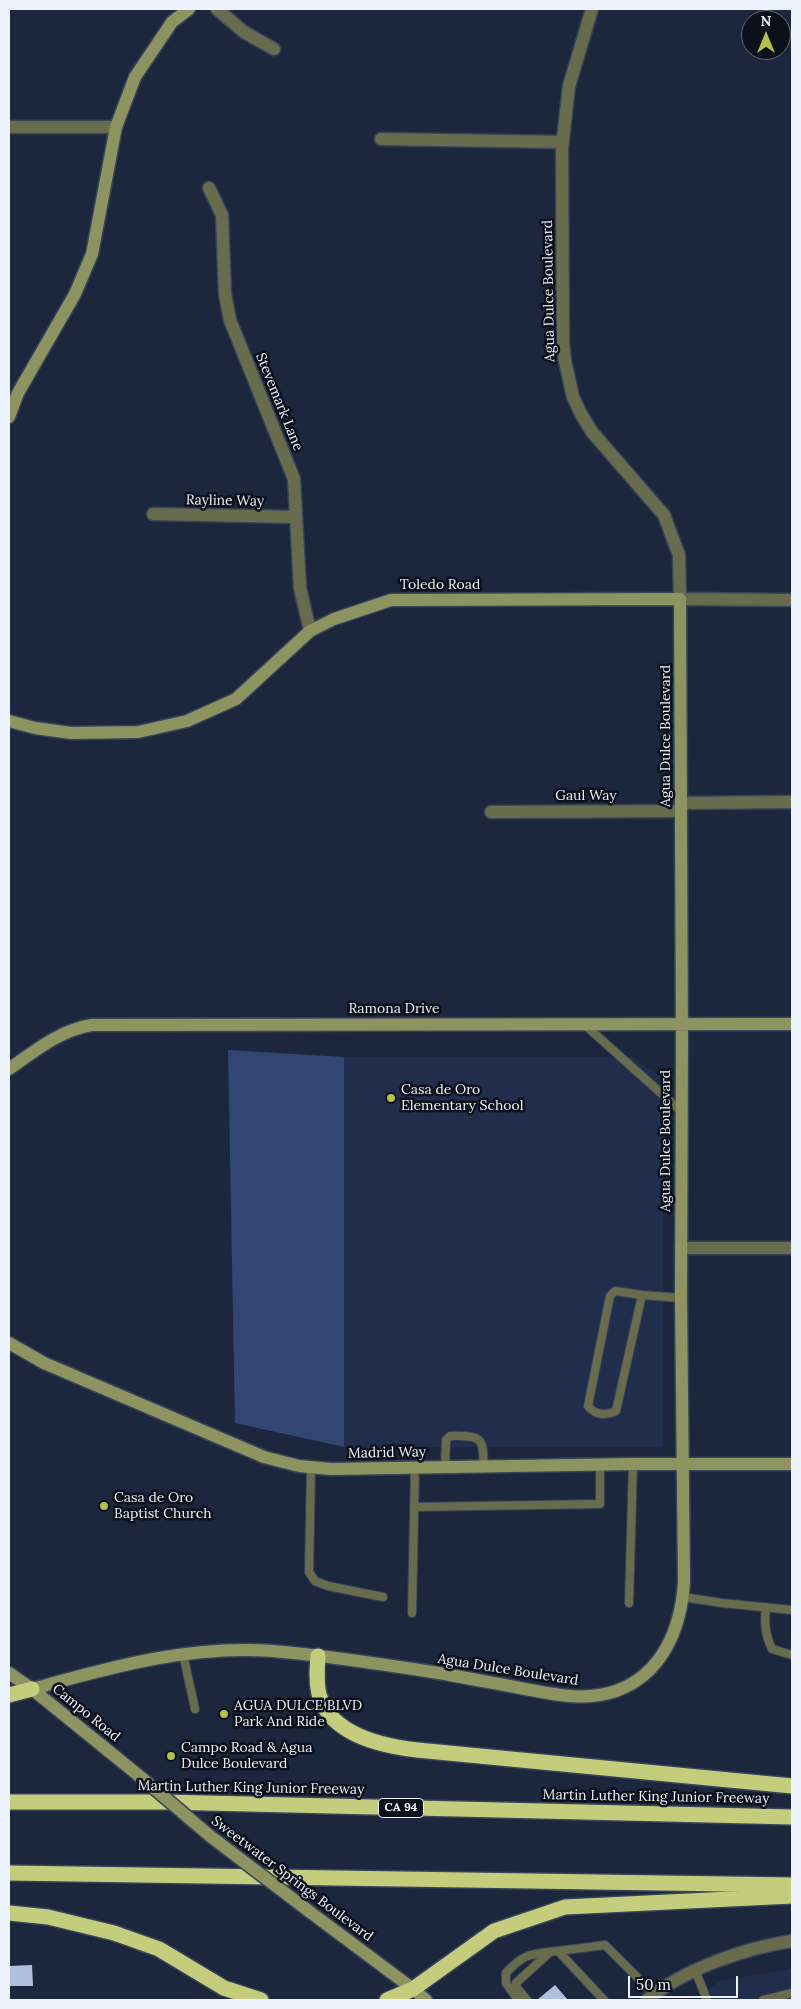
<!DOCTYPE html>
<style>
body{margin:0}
#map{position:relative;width:801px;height:2009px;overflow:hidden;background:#1c273e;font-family:Lora,serif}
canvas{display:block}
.frame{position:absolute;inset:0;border:10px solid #eef2fc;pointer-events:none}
.north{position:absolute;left:741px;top:10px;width:50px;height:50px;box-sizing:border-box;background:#0b101a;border:1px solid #666a74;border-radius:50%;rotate:0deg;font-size:14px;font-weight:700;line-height:20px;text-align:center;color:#eef2fc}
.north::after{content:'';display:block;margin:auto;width:18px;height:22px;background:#b6c148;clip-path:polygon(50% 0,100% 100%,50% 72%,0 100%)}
.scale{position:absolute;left:628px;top:1976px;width:110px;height:22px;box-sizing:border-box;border:2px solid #eef2fc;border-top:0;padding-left:6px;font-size:15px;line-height:18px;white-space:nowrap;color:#eef2fc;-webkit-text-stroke:4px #0b101a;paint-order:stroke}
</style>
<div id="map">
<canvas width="801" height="2009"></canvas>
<div class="frame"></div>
<div class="north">N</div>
<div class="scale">50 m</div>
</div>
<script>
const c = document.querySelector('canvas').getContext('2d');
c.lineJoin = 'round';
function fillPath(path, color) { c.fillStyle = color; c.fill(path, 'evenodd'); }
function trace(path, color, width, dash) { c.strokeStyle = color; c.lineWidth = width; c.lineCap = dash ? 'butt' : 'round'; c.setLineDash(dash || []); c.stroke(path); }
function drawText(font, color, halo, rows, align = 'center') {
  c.font = font + ' Lora,serif'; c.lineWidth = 5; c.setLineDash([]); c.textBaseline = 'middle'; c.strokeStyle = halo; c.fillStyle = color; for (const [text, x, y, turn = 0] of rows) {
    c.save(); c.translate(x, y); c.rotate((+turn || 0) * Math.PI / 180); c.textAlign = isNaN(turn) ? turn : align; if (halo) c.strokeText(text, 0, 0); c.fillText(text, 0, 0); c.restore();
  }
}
fillPath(new Path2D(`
 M344,1057h289l30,22v368h-319z
 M792,1969v31h-98l26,-19z`), '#202e4b');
fillPath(new Path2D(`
 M228,1050l116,7v390l-109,-24z`), '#314673');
fillPath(new Path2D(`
 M32,1965l1,21h-24v-20z
 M555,1985l13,15h-31z`), '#afbfdd');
const lane = new Path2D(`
 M585,1025l96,86
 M615,1291l27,4 -26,116c-10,5 -21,4 -28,-5l22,-110z
 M642,1295l39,3
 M311,1467l-2,105 6,9 13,5 55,11
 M445,1467l1,-27 4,-4c30,-1 35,1 33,31
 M414,1507l186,-3v-39
 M683,1597l39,6 70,7
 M629,1603l4,-139
 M766,1607c-2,16 -1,27 6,42l20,6
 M412,1613l3,-146
 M183,1654l12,55
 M558,1951l47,-6 49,49
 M695,1970l12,30
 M518,2000l-12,-17v-10c18,-20 26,-19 52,-22l46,49
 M527,2000l-10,-12 -1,-5 34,-31
 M763,2000l29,-7`);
const street = new Path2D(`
 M217,9l27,23 30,17
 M592,9l-23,77 -7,62 1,195 2,18 8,36 8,17 11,18 72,83 15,40 1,44 112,1
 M9,127h107
 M381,139l182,3
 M209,188l13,27 3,79 5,26 64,159 6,109 10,43
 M153,514l142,3
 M681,803l111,-1
 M491,812l190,-1
 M681,1248h111
 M647,2000c37,-31 98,-52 145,-59`);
const secondary = new Path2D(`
 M9,417l9,-24 57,-99 17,-40 24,-127 19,-50 37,-55 17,-13
 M9,721l26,7 36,5 67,-1 49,-11 49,-22 74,-68 24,-12 57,-19 289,-1 2,445 -1,254 3,284c-3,46 -21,92 -68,109 -32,11 -64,3 -96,-3 -25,-5 -50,-9 -75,-14 -57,-9 -114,-18 -172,-23 -85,-6 -161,16 -241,38
 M9,1069c26,-18 51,-39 83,-44l700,-1
 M9,1343l35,20 220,94 35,9 32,3 302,-5h159
 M9,1673l23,16 111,90
 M310,1912l103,77 13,11`);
const highway = new Path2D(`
 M318,1656c-1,13 -2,25 1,38 11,41 63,52 98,56l375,36
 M9,1695l23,-6
 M9,1802h155l628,15
 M9,1873l783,12
 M9,1913l39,4 66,16 45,16 65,39 37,12
 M387,2000l26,-11 81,-58 71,-24 227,-11`);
trace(lane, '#394359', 10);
trace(street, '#394359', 15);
trace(secondary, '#394359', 15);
trace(highway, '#394359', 18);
trace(lane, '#686c4d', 8);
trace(street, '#686c4d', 12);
trace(secondary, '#8d9460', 12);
trace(highway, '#c4cd7c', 15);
const secondaryBridge = new Path2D(`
 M143,1779l67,57 100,76`);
trace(secondaryBridge, '#394359', 15, []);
trace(secondaryBridge, '#8d9460', 12);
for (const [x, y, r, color] of [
 [391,1098,5,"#b6c148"],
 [104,1506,5,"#b6c148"],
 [224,1714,5,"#b6c148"],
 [171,1756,5,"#b6c148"]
]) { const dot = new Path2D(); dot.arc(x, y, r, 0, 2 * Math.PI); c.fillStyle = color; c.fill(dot); trace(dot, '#0b101a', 2); }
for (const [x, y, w] of [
 [401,1808,45]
]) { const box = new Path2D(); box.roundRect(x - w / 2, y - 9.5, w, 19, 4); c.fillStyle = '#0b101a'; c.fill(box); trace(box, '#eef2fc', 1); }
drawText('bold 12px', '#eef2fc', null, [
 ["CA 94",401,1808]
]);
drawText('14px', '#eef2fc', '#0b101a', [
 ["Agua Dulce Boulevard",549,291,-91],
 ["Stevemark Lane",279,402,68],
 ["Rayline Way",225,501,1],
 ["Toledo Road",440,585],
 ["Agua Dulce Boulevard",666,736,-90],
 ["Gaul Way",586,796],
 ["Ramona Drive",394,1009],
 ["Agua Dulce Boulevard",666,1141,-90],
 ["Madrid Way",387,1453,-1],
 ["Agua Dulce Boulevard",508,1670,9],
 ["Campo Road",86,1713,39],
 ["Martin Luther King Junior Freeway",251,1788,1],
 ["Martin Luther King Junior Freeway",656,1797,1],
 ["Sweetwater Springs Boulevard",292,1879,37]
]);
drawText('14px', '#eef2fc', '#0b101a', [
 ["Casa de Oro",401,1090],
 ["Elementary School",401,1106],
 ["Casa de Oro",114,1498],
 ["Baptist Church",114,1514],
 ["AGUA DULCE BLVD",234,1706],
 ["Park And Ride",234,1722],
 ["Campo Road & Agua",181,1748],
 ["Dulce Boulevard",181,1764]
], 'left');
</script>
